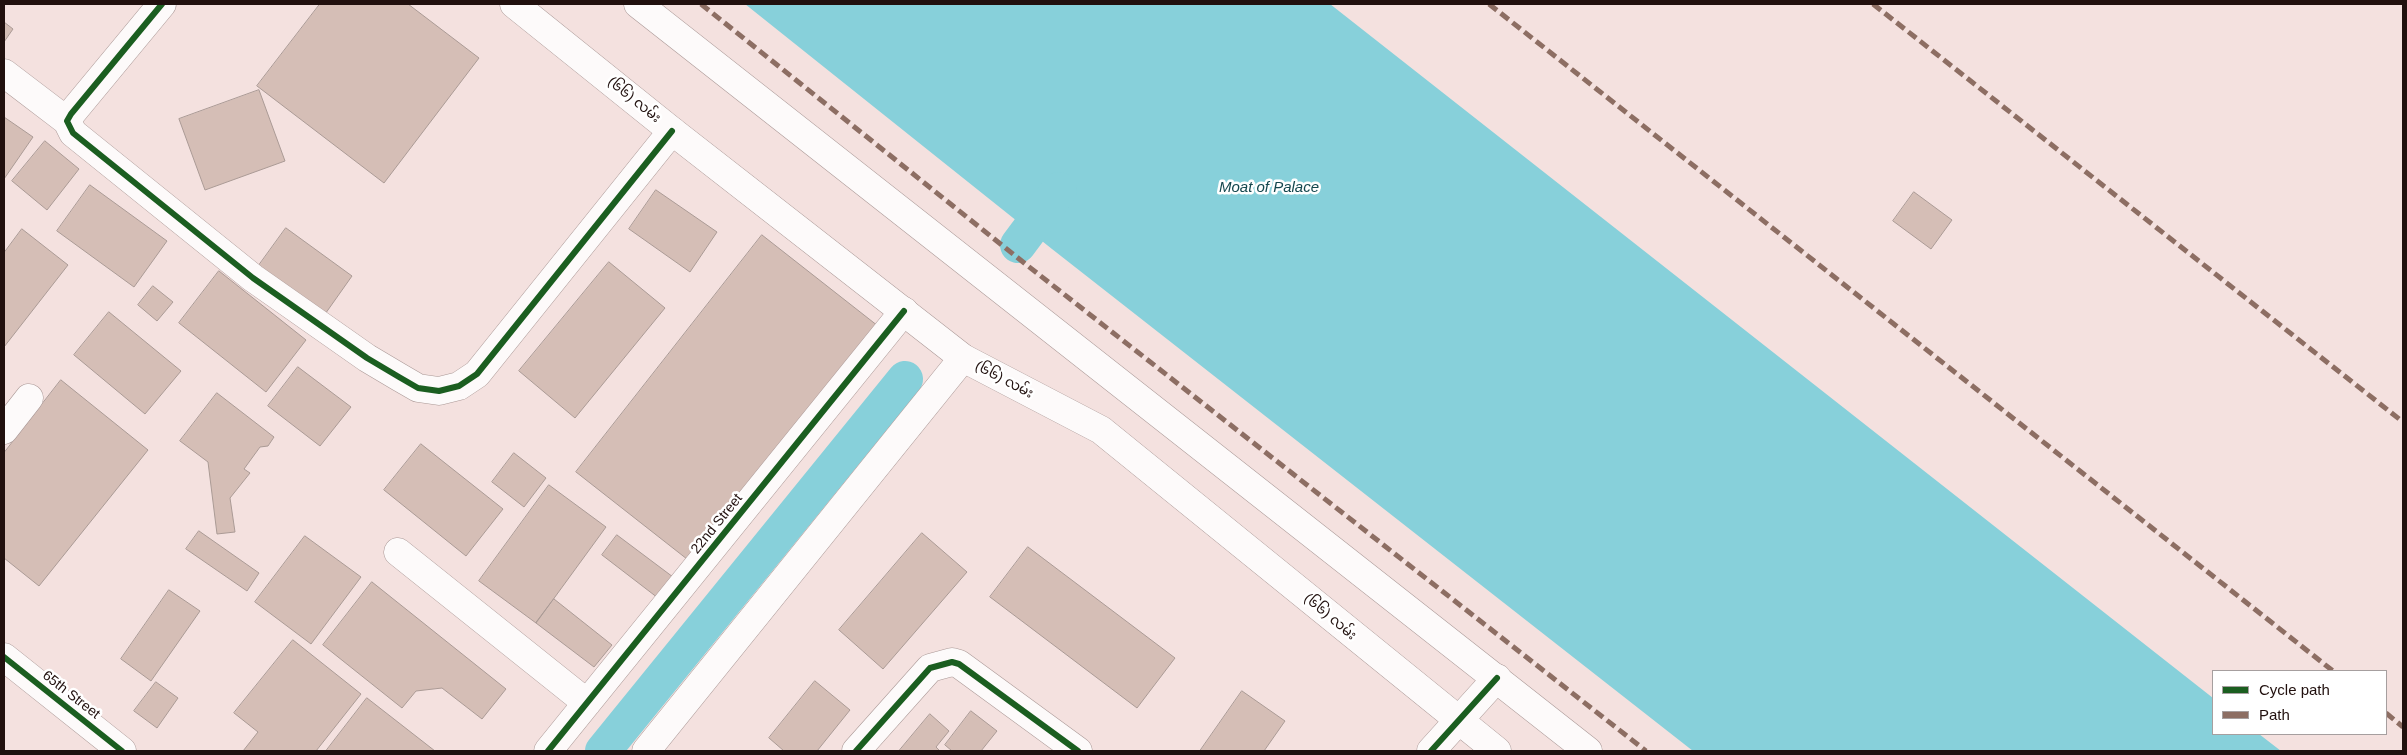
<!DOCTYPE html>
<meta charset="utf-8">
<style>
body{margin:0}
#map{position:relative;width:2407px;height:755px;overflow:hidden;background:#f4e1df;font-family:Helvetica,sans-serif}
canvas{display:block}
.frame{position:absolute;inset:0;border:5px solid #21100e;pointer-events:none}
.legend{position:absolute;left:2212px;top:670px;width:175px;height:65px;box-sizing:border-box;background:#fff;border:1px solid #a69f9f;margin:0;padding:6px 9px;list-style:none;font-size:15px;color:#21100e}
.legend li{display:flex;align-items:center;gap:10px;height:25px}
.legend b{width:25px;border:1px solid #a69f9f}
</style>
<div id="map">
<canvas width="2407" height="755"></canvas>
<div class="frame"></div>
<ul class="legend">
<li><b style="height:6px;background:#1b5e20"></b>Cycle path</li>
<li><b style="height:6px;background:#8d6e63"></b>Path</li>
</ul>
</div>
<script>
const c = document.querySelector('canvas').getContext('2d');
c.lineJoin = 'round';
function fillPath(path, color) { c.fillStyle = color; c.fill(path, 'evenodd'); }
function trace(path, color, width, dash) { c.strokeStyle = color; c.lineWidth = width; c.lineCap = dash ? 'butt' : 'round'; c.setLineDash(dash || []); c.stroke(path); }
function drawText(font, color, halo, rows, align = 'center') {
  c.font = font + ' Helvetica,"Noto Sans Myanmar",sans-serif'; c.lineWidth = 5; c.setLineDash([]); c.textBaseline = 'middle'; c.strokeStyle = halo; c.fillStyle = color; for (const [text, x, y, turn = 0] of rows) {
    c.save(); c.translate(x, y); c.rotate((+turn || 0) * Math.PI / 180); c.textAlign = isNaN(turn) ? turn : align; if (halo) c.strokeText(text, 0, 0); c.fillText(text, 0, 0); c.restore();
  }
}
fillPath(new Path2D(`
 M745,4h585l883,694v36h46l22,17h-588l-641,-502z`), '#87d0da');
trace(new Path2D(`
 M1018,245l41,-55
 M603,751l302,-372`), '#87d0da', 36);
const building = new Path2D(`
 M320,4h88l71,54 -95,125 -127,-97z
 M4,22l9,7 -9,13z
 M259,90l26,71 -80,29 -26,-71z
 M4,117l29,20 -29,42z
 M45,141l34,28 -32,41 -35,-29z
 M90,185l77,56 -33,46 -77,-56z
 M656,190l61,42 -27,40 -61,-43z
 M1914,192l38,28 -21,29 -38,-28z
 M286,228l66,48 -29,41 -66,-49z
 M22,229l46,36 -64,82v-94z
 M762,235l116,91 -186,237 -116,-91z
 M609,262l56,46 -90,110 -56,-47z
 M219,271l87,69 -40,52 -87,-69z
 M153,286l20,16 -16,19 -19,-16z
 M109,312l72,59 -36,43 -71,-59z
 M298,367l53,40 -31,39 -52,-40z
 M61,380l87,70 -109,136 -35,-28v-105z
 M217,393l57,44 -6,9 -8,1 -16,22 6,4 -20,25 5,34 -18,2 -9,-72 -28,-21z
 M421,444l82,65 -37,47 -82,-66z
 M514,453l32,25 -22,29 -32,-25z
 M549,485l57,42 -70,96 -57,-42z
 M199,531l60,42 -12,18 -61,-42z
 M922,533l45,39 -84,97 -44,-39z
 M617,535l56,42 -15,21 -56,-43z
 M305,536l56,41 -50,67 -56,-42z
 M1028,547l147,111 -38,50 -147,-111z
 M372,582l134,107 -24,30 -40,-31 -26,3 -14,17 -79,-63z
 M169,590l31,21 -49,70 -30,-22z
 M554,599l58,46 -18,22 -58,-44z
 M293,640l68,54 -45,57h-73l15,-19 -24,-19z
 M815,681l35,29 -33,41h-33l-15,-13z
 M156,682l22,16 -21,30 -23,-17z
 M1242,691l43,30 -21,30h-64z
 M367,698l68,53h-109z
 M971,711l26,20 -16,20h-29l-7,-6z
 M930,714l19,17 -13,16 4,4h-41z`);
fillPath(building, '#d5beb6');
trace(building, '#aa9a95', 1);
const minor = new Path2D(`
 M162,4l-91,110 -4,7 6,12 180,145 114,80 32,19 19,11 21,3 20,-5 18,-12 195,-243
 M4,73l63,48
 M4,430l25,-32
 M398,552l189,151
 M4,657l118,94
 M548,751l356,-440
 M646,751l317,-393
 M856,751l74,-83 22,-6 7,2 119,87
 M1431,751l66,-73`);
const major = new Path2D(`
 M514,4l158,127 291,227 138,72 396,321
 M638,4l950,747`);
trace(minor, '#aa9896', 29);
trace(major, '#aa9896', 29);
trace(minor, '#fdfafa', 28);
trace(major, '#fdfafa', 28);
trace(new Path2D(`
 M701,4l327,262 618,485
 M1489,4l844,667
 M1873,4l530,418
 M2386,713l17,14`), '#8d6e63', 5, [10, 5]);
trace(new Path2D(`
 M162,4l-91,110 -4,7 6,12 180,145 114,80 32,19 19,11 21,3 20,-5 18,-12 195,-243
 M4,657l118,94
 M548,751l356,-440
 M856,751l74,-83 22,-6 7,2 119,87
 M1431,751l66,-73`), '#1b5e20', 6);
drawText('14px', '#21100e', '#fff', [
 ["(၆၆) လမ်း",634,100,39],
 ["(၆၆) လမ်း",1004,380,28],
 ["22nd Street",717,524,-51],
 ["(၆၆) လမ်း",1330,617,40],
 ["65th Street",71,695,38]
]);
drawText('italic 15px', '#14474e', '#fff', [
 ["Moat of Palace",1269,188]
]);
</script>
